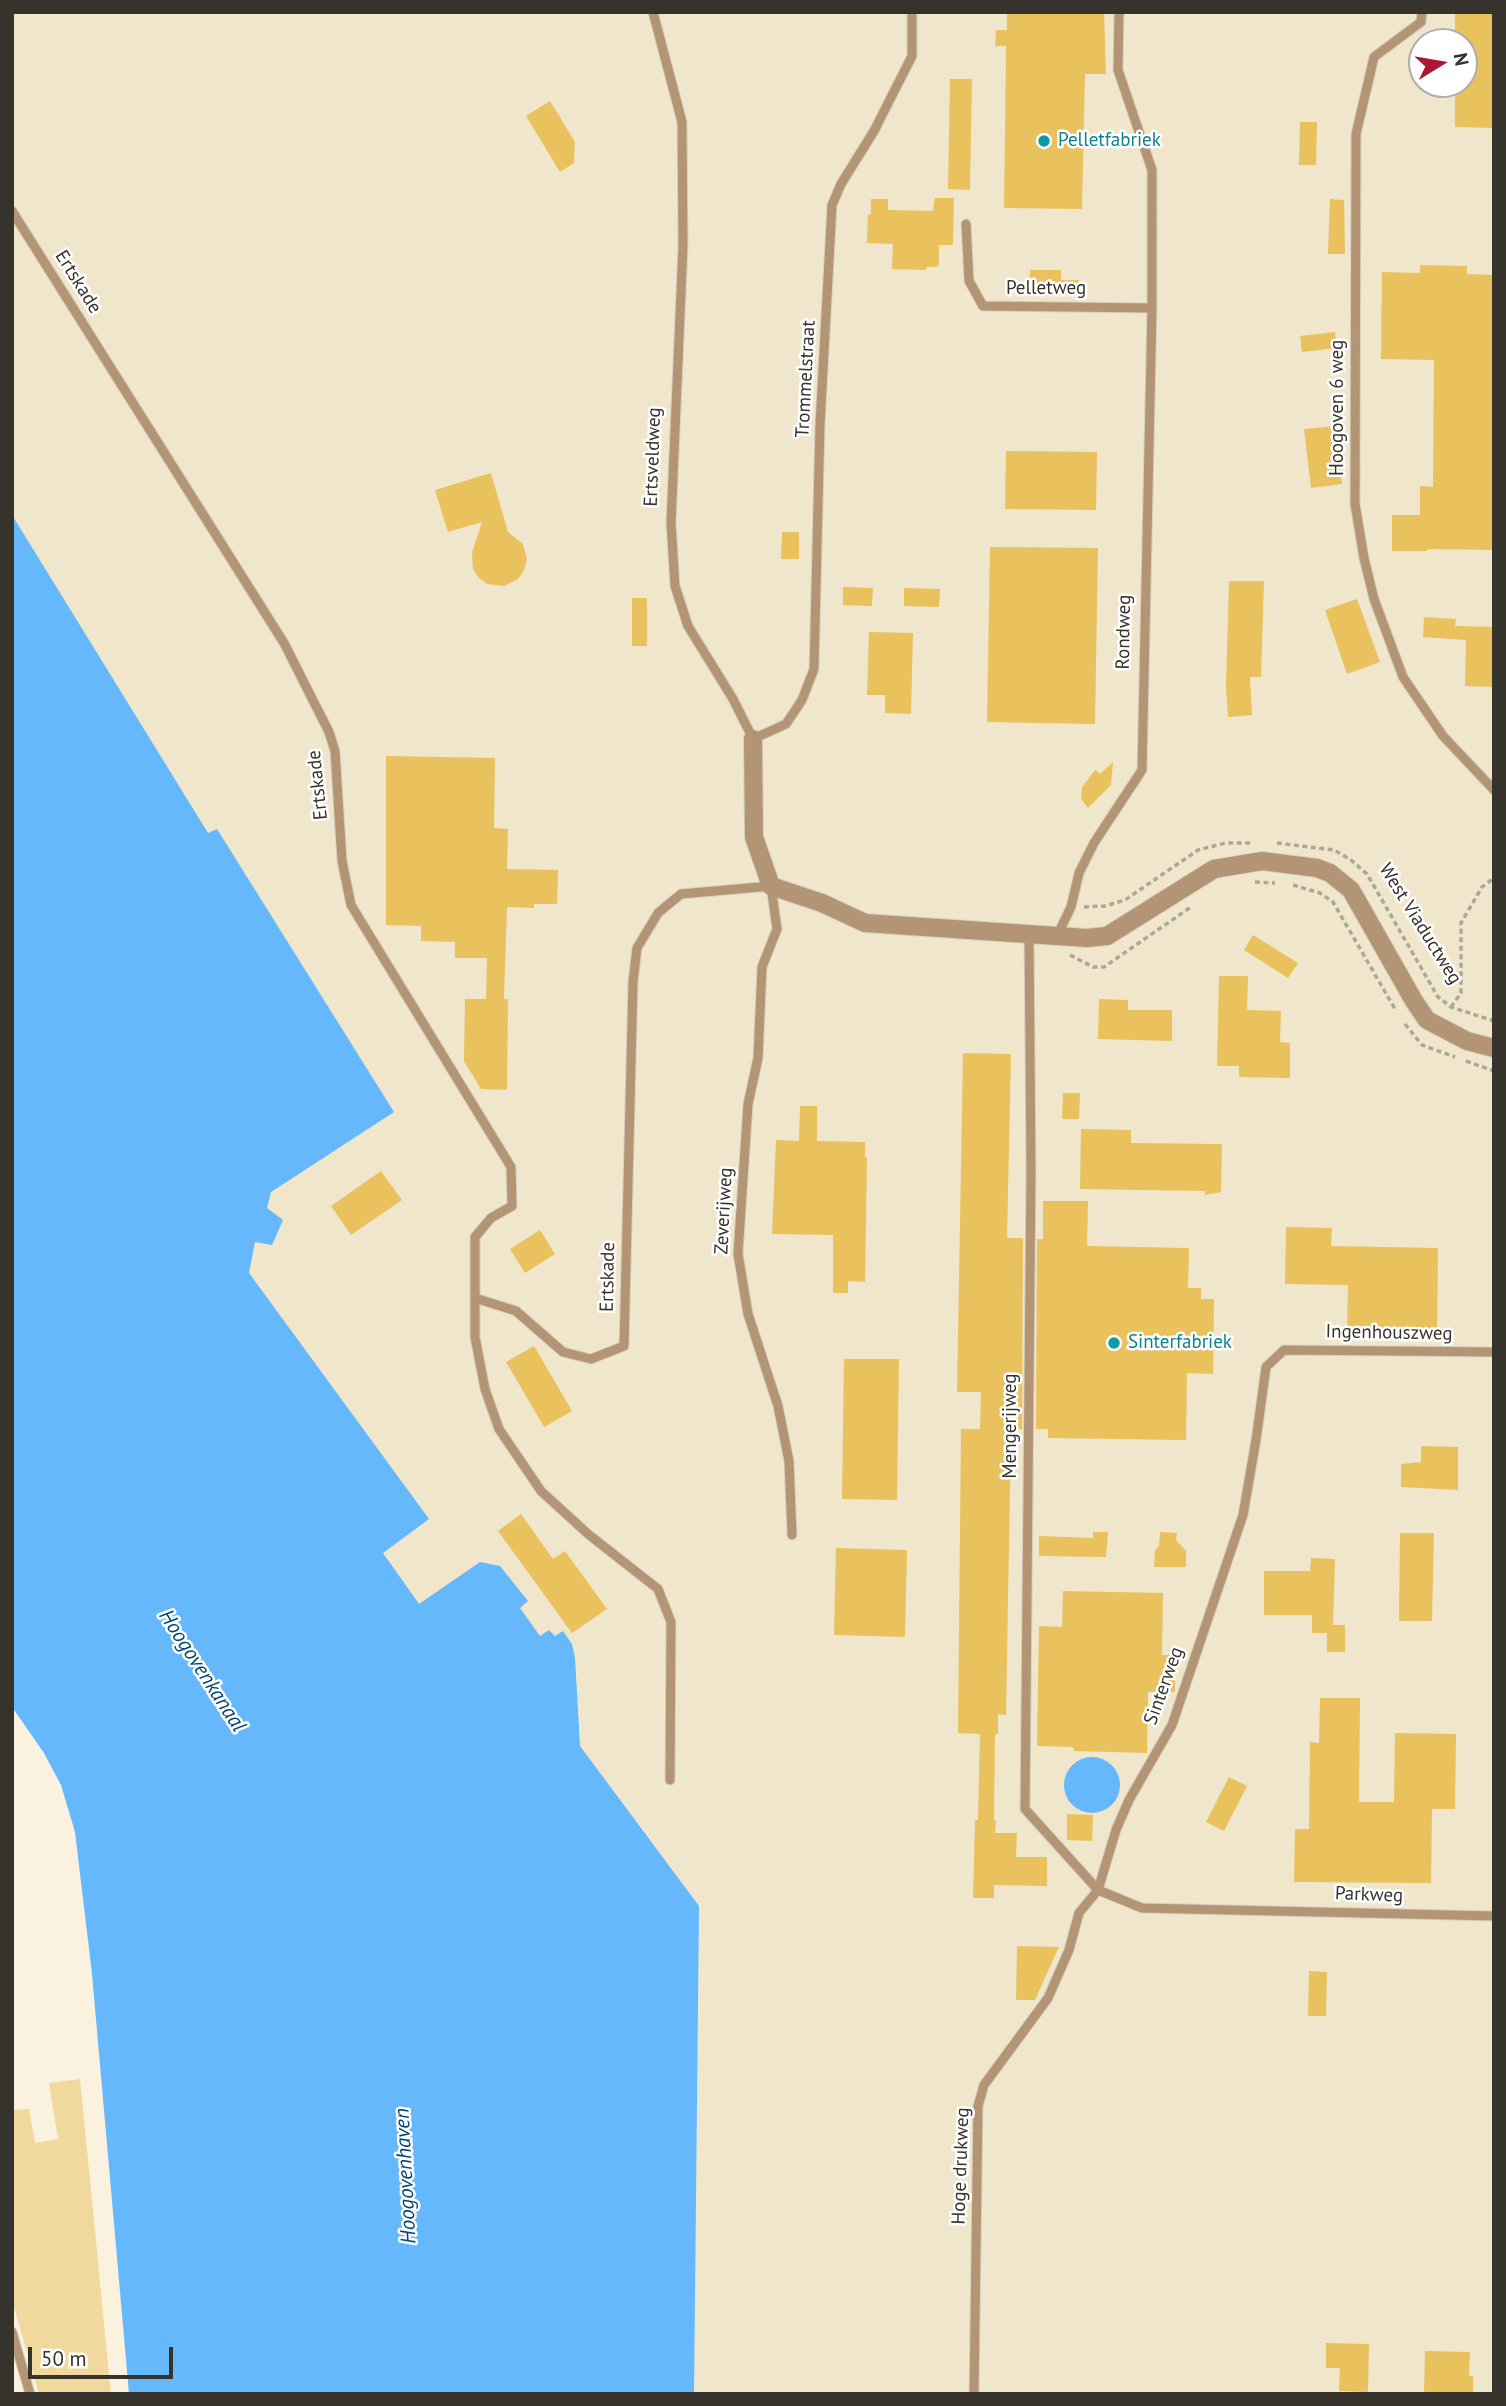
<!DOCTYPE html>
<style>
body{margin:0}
#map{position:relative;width:1506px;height:2406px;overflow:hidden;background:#faf2df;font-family:"PT Sans",sans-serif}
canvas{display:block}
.frame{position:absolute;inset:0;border:14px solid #35332b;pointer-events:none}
.north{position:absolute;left:1408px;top:28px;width:70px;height:70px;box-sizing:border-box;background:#fff;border:2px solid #aeadaa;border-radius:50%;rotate:79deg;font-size:19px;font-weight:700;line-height:28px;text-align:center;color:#35332b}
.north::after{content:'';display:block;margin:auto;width:24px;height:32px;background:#ac1734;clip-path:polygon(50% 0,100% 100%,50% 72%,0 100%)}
.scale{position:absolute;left:28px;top:2347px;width:145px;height:32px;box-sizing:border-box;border:4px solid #35332b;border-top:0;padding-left:9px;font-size:21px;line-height:24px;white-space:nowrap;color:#35332b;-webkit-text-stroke:5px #fff;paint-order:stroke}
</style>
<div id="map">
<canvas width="1506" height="2406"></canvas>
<div class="frame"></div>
<div class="north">N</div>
<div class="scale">50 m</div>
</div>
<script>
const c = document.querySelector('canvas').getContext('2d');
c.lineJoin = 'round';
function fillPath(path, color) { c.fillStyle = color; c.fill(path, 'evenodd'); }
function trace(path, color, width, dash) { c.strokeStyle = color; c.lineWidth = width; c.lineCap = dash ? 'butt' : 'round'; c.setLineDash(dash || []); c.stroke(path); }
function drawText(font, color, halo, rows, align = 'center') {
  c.font = font + ' "PT Sans",sans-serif'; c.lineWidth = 5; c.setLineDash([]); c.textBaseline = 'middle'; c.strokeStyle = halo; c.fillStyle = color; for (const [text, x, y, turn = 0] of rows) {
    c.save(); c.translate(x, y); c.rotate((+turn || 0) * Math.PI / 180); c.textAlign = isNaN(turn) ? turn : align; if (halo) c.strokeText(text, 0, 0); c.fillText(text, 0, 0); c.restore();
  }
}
fillPath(new Path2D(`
 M12,12h1482v2382h-852l-234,-750 -396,-865zM1422,42h42v42h-42z`), '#f0e6cc');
fillPath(new Path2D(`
 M80,2079l31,315h-72l-27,-94v-190l17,-1 6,34 23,-4 -9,-56z`), '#f1d89d');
fillPath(new Path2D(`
 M12,515l196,318 9,-4 177,283 -123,80 -4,16 16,12 -11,25 -17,-3 -6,31 180,246 -46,34 36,51 61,-42 20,4 28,35 -8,7 20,28 9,-6 6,6 8,-5 9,13 3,14 5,88 119,160 -5,488h-565l-37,-420 -17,-142 -14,-47 -17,-32 -32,-46z
 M1064 1785a28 28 0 1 1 56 0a28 28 0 1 1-56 0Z`), '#65b8fb');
fillPath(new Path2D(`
 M1007,12h97l2,62h-21l-3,135 -78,-1 2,-162h-11l1,-16h11z
 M1455,12h39v116l-39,-1v-43h9v-42h-9z
 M950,79h22l-2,111 -22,-1z
 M550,101l25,41 -1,21 -14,9 -34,-56z
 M1300,122h17l-1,43h-17z
 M936,198h18l-1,47h-14v20l-3,2h-10v3l-34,-1 1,-25 -26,-1 1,-28 3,-1v-15h17v11l45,1 1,-11z
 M1330,199l14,1 1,54h-17z
 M1420,265l47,1v8l27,1v275l-67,-1v2h-35v-36h28v-29l13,1 1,-127 -53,-1 1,-87 38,1z
 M1030,270h31v10h18l-1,15 -49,-1z
 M1335,332l2,16 -35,4 -2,-16z
 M1336,426l6,58 -31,4 -7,-59z
 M1006,451l91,1 -1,58 -91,-1z
 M491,473l17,59 15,12 4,15 -3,11 -6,9 -14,7 -17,-2 -8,-6 -6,-9 -1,-16 10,-31 -34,10 -13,-42z
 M782,532h17v27h-18z
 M990,547l108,1 -3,176 -108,-2z
 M1229,581h35l-3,96h-11l2,38 -24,2 -2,-30z
 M843,587l30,1 -1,18 -29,-1z
 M904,588l36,1 -1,18 -35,-1z
 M632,598h15v48h-15z
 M1357,599l23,63 -33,12 -22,-64z
 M1424,617l32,2 -1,7 39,1v60l-29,-1 1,-46 -43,-3z
 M869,632l44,1 -2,81 -26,-1v-18h-18z
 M386,756l109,2 -1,70 14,1 -1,40 51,1 -1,34h-23v4l-27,-1 -3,92h4l-1,91 -26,-1 -17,-28 1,-62h21l1,-41h-32v-16l-34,-1v-15l-35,-1z
 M1113,762l-2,23 -23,23 -7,-9 1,-12 13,-17 5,4z
 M1253,935l45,28 -10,15 -44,-28z
 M1219,976h29l-1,34 34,1 -1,31 10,1v35l-51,-1v-11h-22z
 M1099,999l29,1v10h44v31l-74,-2z
 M963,1053l48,1 -4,184h16l-1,191h-11l-5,286 -8,-1v20h-3l-1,86h2l-1,13h22l-1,24h31v29l-53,-1v13h-21l2,-78h3l2,-86 -22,-1 3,-304h19l1,-37h-24z
 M1063,1093h17l-1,26h-17z
 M800,1106h17v35l48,1v15h2l-2,125 -17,-1v12h-15v-58l-61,-1 4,-94 23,1z
 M1081,1129l50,1v13l91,1 -1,48 -16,3v-4l-125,-2z
 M381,1171l21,29 -51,35 -20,-29z
 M1043,1201h45l-1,45 102,2 -1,40h13v11h13l-1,75 -26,-1 -1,67 -138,-2v-9h-12l1,-190h6z
 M1286,1227l46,1 -1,18 107,2 -1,86 -90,-1 1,-48 -63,-1z
 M540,1230l15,24 -30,19 -15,-24z
 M534,1346l38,65 -28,16 -38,-65z
 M844,1359h55l-2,141 -55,-1z
 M1421,1446l37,1v43l-57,-3v-23l20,-2z
 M521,1514l32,45 12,-8 42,58 -35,24 -74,-102z
 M1093,1532h15l-2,25 -67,-1v-20l54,2z
 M1160,1532l17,1 -1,7 10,11v16h-32l1,-17 4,-4z
 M1400,1533h34l-2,88h-33z
 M836,1548l71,2 -2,87 -71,-2z
 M1311,1558l24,1 -2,66h12v27h-18v-19h-15v-18h-48v-44h46z
 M1063,1591l100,2 -1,62h13v37h-27l-1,61 -73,-2 -1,-4 -36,-1 2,-120 23,1z
 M1320,1698h40l-1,104h35l1,-69 61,1 -1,75h-23l-1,74 -137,-1 1,-53h14l1,-87 9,1z
 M1229,1777l18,9 -23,45 -18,-9z
 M1067,1814l26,1 -1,26 -25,-1z
 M1017,1946l42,1 -24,53h-19z
 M1309,1971l18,1 -1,44h-18z
 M1326,2343l43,1 -1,48 -29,-1 1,-23h-14z
 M1425,2351l45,1 -1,24h4v18h-49z`), '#e9c15d');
const service = new Path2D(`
 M653,12l29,110 1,124 -12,277 4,63 13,40 45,73 20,40 33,-15 16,-24 12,-31 6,-244 12,-220 9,-21 33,-53 38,-75v-44
 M1422,12l-1,10 -47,35 -18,77 -1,370 9,54 10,41 29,78 40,59 51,54
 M12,211l272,432 45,89 6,19 7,110 9,44 160,262 1,39 -21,12 -16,19v100l10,52 14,40 42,62 47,43 70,55 13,33 -1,158
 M966,224l3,57 14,25 169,2
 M1057,936l14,-29 8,-34 15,-30 48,-73 10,-462v-138l-34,-100 1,-58
 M475,1298l41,13 47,41 28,7 33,-13 9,-364 4,-34 21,-35 23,-19 90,-8 6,43 -15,38 -4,91 -10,46 -10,150 10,60 30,92 11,55 3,74
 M1494,1352l-210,-2 -18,17 -10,73 -13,75 -71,210 -43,75 -13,30 -18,60 44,18 352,8
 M12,2332l18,62
 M974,2394l4,-288 6,-21 64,-87 21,-48 10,-37 19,-23 -73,-81 6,-639 -2,-236`);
const minor = new Path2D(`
 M753,739l1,98 17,49 51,17 43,20 222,15 20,-2 107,-67 48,-8 55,7 13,5 21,17 63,111 13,19 40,21 27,7`);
trace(service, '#d7d0bf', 11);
trace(minor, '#d7d0bf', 20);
trace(new Path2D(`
 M1277,843l57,7 17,10 16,14 71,123 13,10 43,14
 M1255,882l20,1
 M1293,885l27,8 13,9 62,107
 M1084,907l21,-1 20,-6 73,-50 27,-7h27
 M1070,955l23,12h11l87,-60
 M1451,1007l10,-14v-70l21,-36 12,-9
 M1405,1024l17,21 33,12
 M1466,1061l28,10`), '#ada798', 3.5, [5, 3.5]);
trace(service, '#b39575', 9);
trace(minor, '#b39575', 18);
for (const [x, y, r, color] of [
 [1044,141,7,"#0f9aa8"],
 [1114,1343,7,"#0f9aa8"]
]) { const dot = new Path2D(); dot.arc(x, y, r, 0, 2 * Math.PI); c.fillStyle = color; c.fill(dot); trace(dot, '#fff', 2.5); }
drawText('19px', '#0d838f', '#fff', [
 ["Pelletfabriek",1058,141],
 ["Sinterfabriek",1128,1343]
], 'left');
drawText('19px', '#35332b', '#fff', [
 ["Ertskade",78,282,58],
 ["Pelletweg",1046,289],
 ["Trommelstraat",806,379,-87],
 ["Hoogoven 6 weg",1338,408,-90],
 ["Ertsveldweg",653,457,-88],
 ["Rondweg",1124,632,-89],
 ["Ertskade",318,785,-96],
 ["West Viaductweg",1420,924,58],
 ["Zeverijweg",724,1211,-87],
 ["Ertskade",608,1277,-89],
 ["Ingenhouszweg",1389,1333,1],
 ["Mengerijweg",1011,1426,-90],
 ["Sinterweg",1164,1686,-70],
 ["Parkweg",1369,1895,2],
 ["Hoge drukweg",961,2166,-88]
]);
drawText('italic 21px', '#024570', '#fff', [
 ["Hoogovenkanaal",202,1671,57],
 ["Hoogovenhaven",406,2176,-93]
]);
</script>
